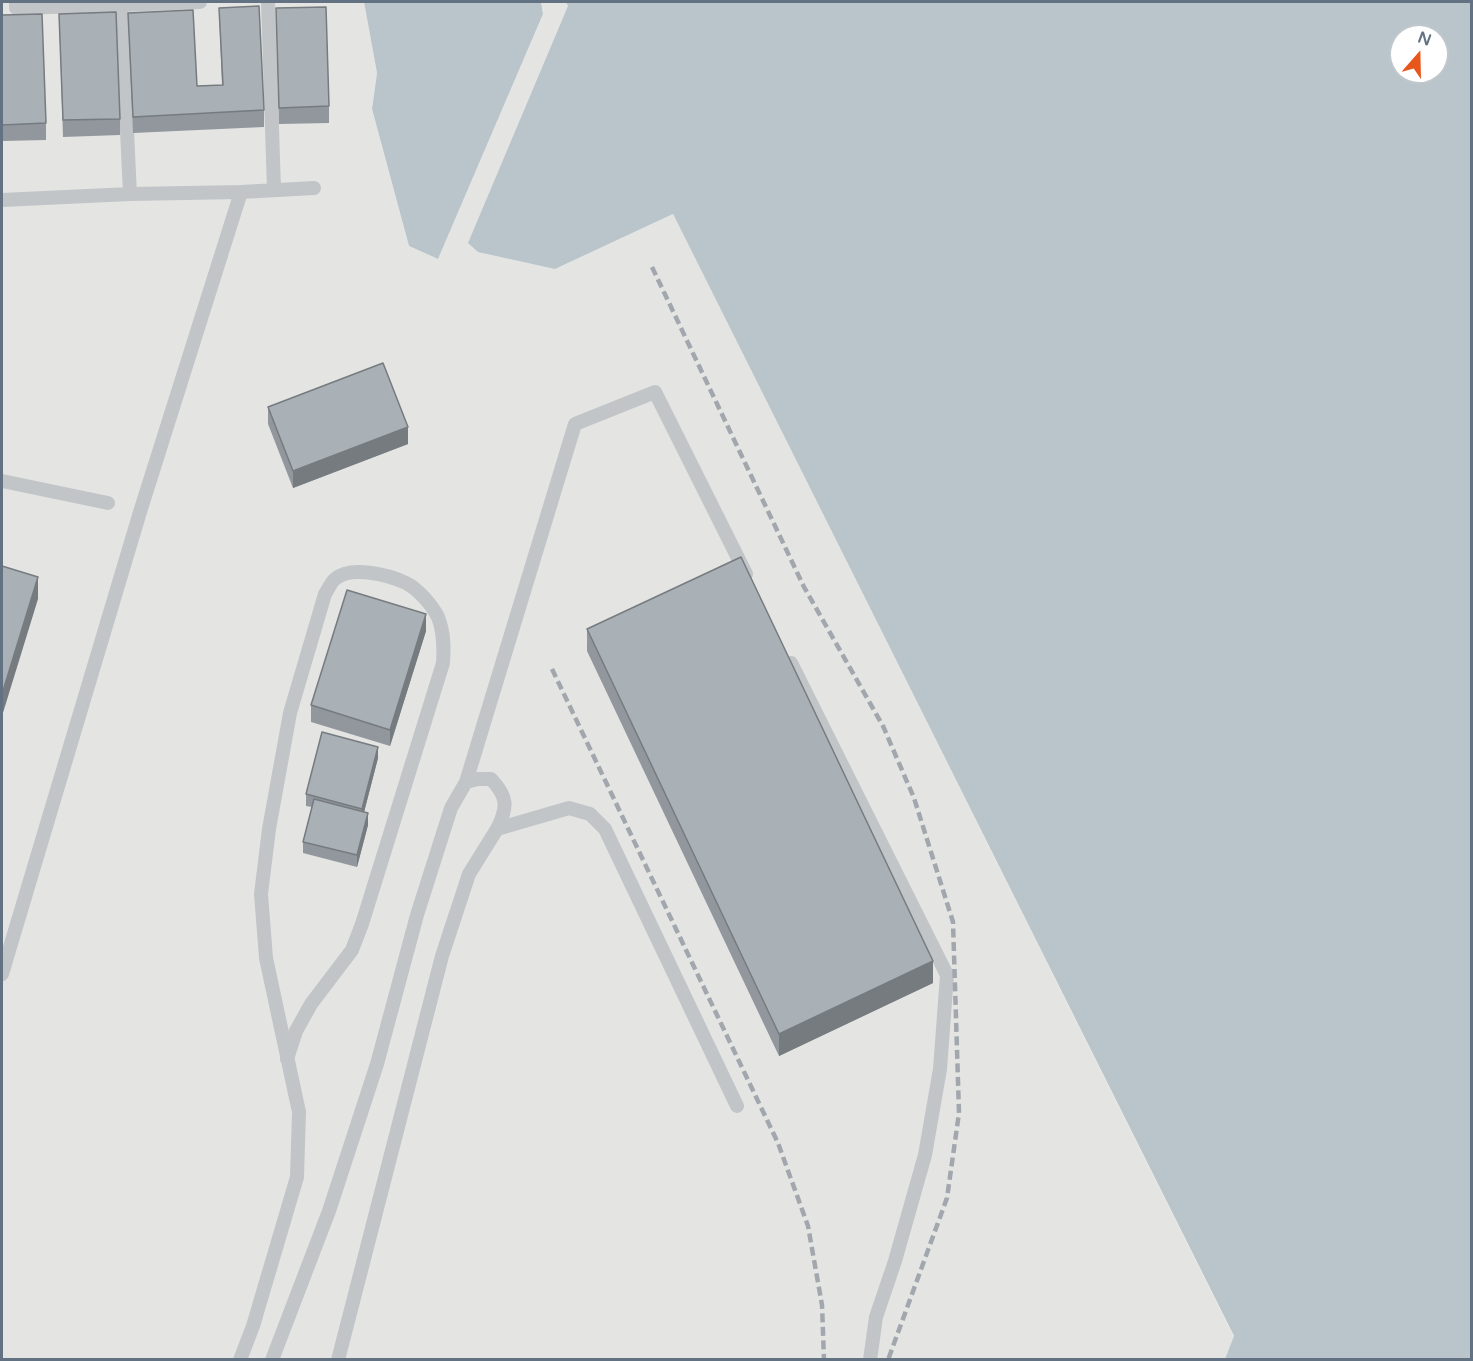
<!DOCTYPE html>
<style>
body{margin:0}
#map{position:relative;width:1473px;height:1361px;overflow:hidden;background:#f4f4f0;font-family:"Varela Round",sans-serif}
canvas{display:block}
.frame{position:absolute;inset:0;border:3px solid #627282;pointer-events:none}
.north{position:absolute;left:1389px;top:24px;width:60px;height:60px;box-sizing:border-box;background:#fff;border:2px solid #c0c7cd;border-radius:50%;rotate:20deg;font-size:16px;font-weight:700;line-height:24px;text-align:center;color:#627282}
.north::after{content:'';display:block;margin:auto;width:21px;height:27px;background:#e7571c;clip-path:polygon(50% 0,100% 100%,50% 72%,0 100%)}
</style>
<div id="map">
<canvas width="1473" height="1361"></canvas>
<div class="frame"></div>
<div class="north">N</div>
</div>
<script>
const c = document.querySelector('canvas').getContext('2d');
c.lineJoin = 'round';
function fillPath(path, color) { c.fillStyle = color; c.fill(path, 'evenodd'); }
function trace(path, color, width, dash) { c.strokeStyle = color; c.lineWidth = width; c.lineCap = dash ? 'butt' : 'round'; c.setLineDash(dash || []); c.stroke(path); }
fillPath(new Path2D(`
 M2,2h362l13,71 -5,36 37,137 29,13 105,-245 -2,-12h25l2,4 -13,263 118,-55 561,1123 -9,22h-1223z`), '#e4e5e3');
fillPath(new Path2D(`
 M364,2h177l2,12 -105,245 -29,-13 -37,-137 5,-36z
 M566,2h905v1357h-246l9,-23 -561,-1122 -118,55 -77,-17 -10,-9 100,-237zM1401,36h36v36h-36z`), '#bac5cb');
trace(new Path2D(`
 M16,2v6l105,-3
 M268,2l6,188
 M241,192l73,-4
 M2,200l128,-6
 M2,481l106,22
 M791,663l156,312 -7,94 -15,86 -30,106 -19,56 -6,43
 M466,782l109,-358 80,-32 91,182
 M2,974l138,-462 101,-320 -111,2 -9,-189 79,-3
 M240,1360l13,-34 44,-149 2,-65 -33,-154 -5,-64 8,-65 21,-116 35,-119c3,-4 6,-12 10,-15 16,-14 54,-4 71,4 12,6 26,22 32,34 6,15 6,30 5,46l-81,261 -10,26 -41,54 -15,27 -9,28
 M272,1360l57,-149 48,-147 40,-149 34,-107 15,-26 12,-3h13c17,18 17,28 6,50
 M338,1360l104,-404 27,-82 28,-45 72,-21 21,6 15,15 132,277`), '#c1c5c8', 14);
trace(new Path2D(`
 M652,267l152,320 79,139 31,72 39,124 6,191 -12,85 -59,162
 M552,669l226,474 30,83 14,79 2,55`), '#a1a7ad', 4.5, [9, 4.5]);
fillPath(new Path2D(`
 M219,8l45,102v17l-131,6 -5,-120 69,73 25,-1z
 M276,8l53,98v17l-50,1z
 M59,14l61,105v16l-57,2z
 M2,15l44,108v17l-44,1z
 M268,407l140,37 -115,44 -25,-64z
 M587,629l346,354 -154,73 -192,-405z
 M426,631l-36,115 -79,-24v-17z
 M378,758l-14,54 4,13 -11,42 -54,-14v-11l9,-35 -6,-1v-12z`), '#91979d');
fillPath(new Path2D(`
 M408,427v17l-115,44v-17z
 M38,577v22l-36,117v-22z
 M426,614v17l-36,115v-16z
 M378,747v11l-16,62v-11z
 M368,813v12l-11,42v-12z
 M933,961v22l-154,73v-22z`), '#767b7f');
const building = new Path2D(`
 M259,6l5,104 -131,7 -5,-104 65,-3 4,76 26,-1 -4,-77z
 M326,7l3,99 -50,2 -3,-100z
 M116,12l4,107 -57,1 -4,-106z
 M42,14l4,109 -44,2v-110z
 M383,363l25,64 -115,44 -25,-64z
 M741,557l192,404 -154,73 -192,-405z
 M2,566l36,11 -36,117z
 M347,590l79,24 -36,116 -79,-25z
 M322,732l56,15 -16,62 -56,-15z
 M314,799l54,14 -11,42 -54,-13z`);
fillPath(building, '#a9b0b6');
trace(building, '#767b7f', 1.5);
</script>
